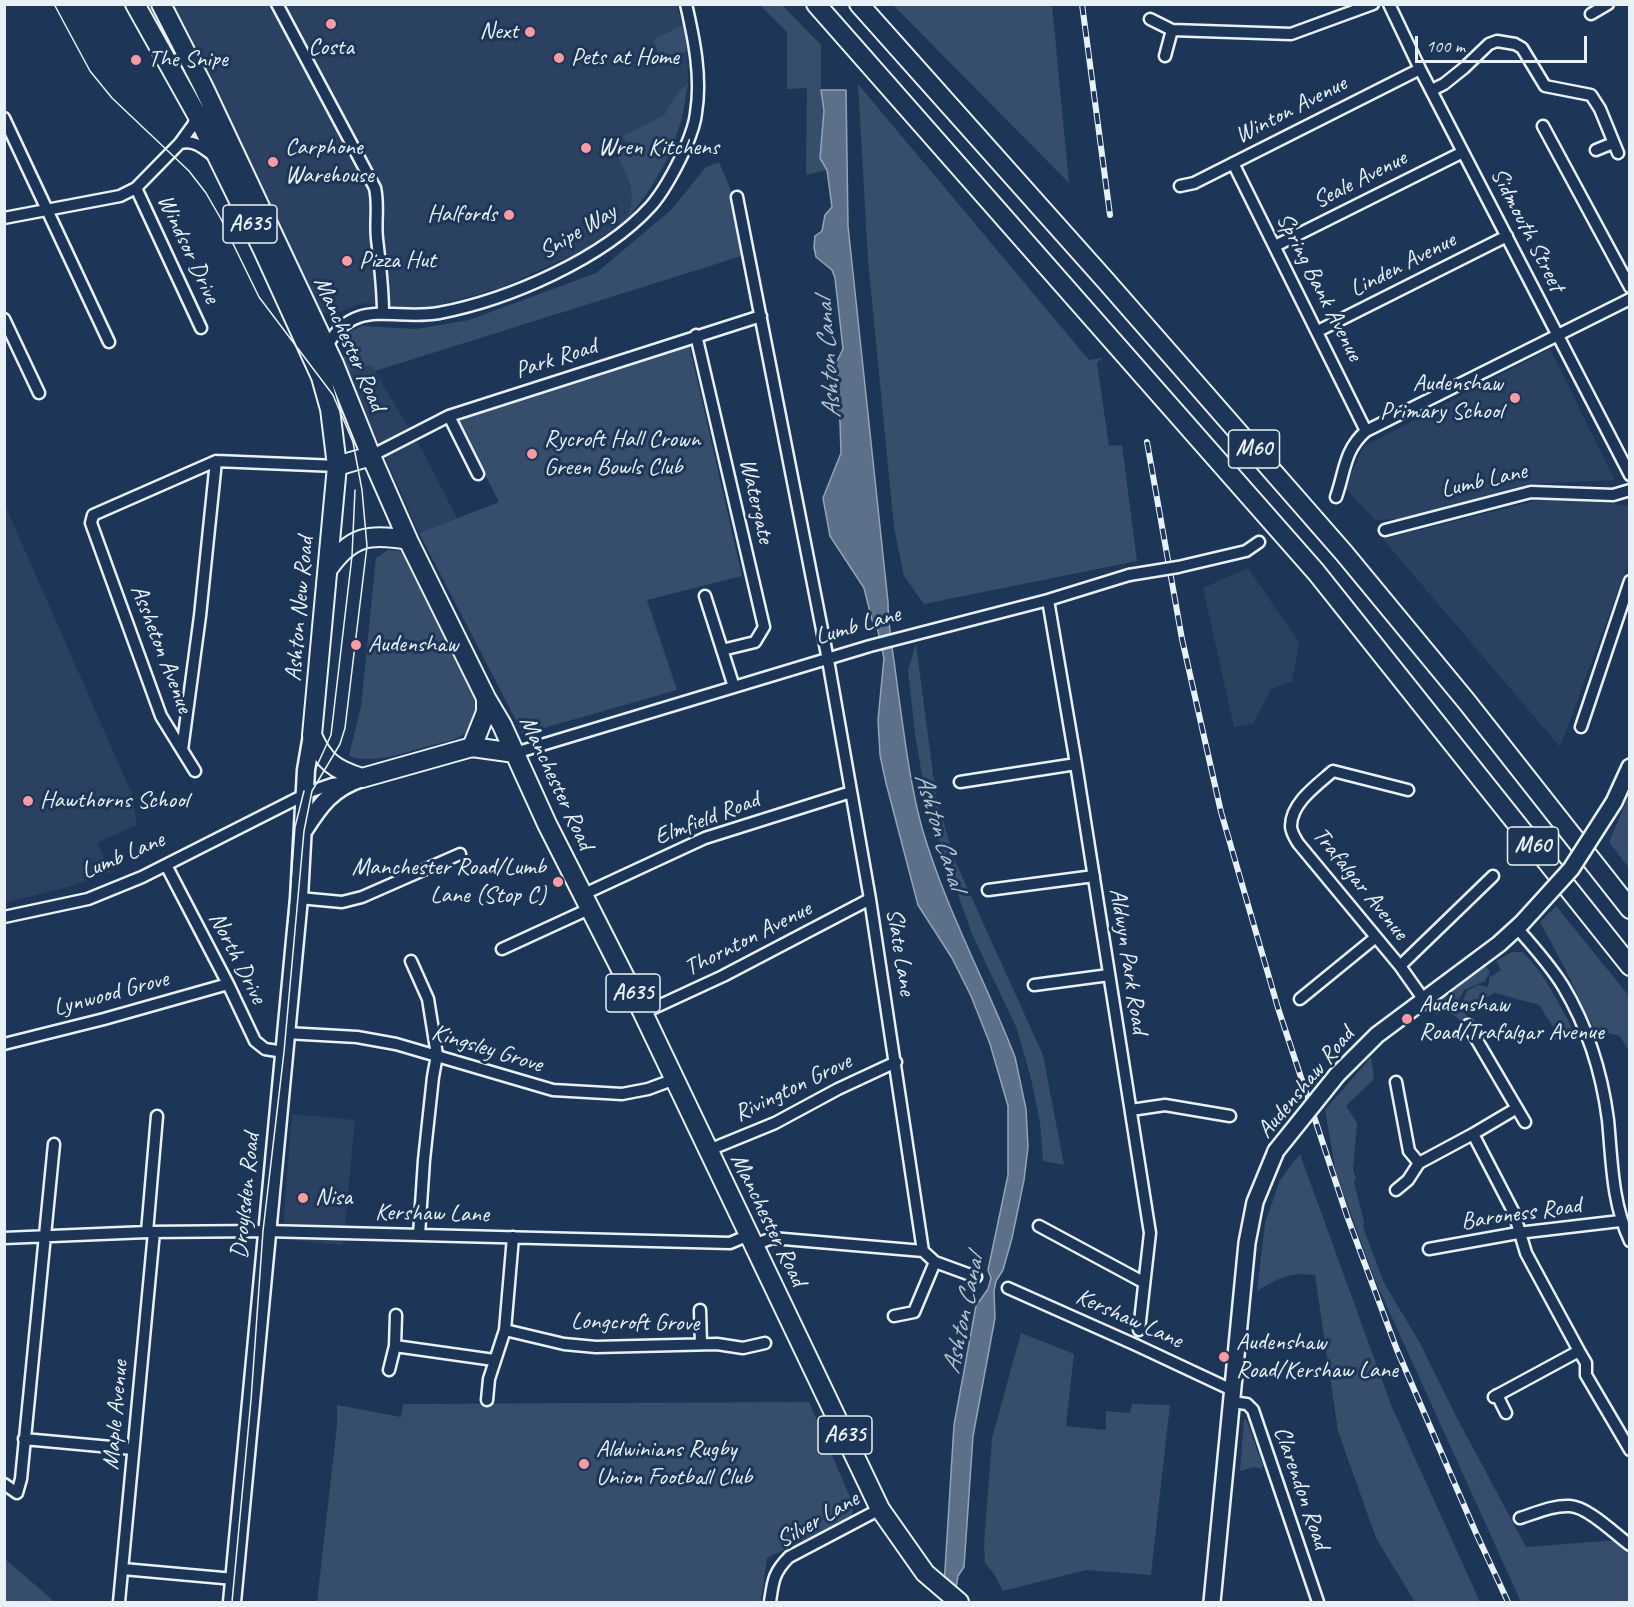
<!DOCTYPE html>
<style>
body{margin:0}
#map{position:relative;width:1634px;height:1607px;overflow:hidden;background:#1d3557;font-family:Caveat,sans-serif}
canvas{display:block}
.frame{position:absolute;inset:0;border:6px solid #e8f1f8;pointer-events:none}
.scale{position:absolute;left:1415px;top:36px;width:172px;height:27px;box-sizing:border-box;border:3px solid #e8f1f8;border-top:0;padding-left:8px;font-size:18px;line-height:21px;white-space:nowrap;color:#e8f1f8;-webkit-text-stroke:4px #1d3557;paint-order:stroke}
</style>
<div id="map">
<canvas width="1634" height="1607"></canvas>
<div class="frame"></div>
<div class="scale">100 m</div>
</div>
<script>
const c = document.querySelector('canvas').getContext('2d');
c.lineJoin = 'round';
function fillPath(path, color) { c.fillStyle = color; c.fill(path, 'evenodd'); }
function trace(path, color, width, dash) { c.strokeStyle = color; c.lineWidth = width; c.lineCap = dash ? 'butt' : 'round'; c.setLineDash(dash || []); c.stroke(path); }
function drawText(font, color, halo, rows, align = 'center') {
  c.font = font + ' Caveat,sans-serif'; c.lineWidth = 6; c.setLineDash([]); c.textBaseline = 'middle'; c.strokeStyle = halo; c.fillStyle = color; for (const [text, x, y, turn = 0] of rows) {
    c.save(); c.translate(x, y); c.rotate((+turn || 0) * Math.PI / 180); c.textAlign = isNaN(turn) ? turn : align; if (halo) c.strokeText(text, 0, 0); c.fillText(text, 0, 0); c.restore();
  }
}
fillPath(new Path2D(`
 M171,5h505l7,20 4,26 1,30 -6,40 -15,40 -19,32 -21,26 -45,32 -84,38 -75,20 -59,-6 -25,9 -17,2 -9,-6z
 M1550,349l65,131 -84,4 -133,35 -23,1 -30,-32 18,-41z
 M371,365l50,83 36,70 -38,15 -72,-161z
 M1551,497l78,9v55l-69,186 -177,-208z
 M5,505l127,289 5,31 -40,18 14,29 -39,14 -67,17z
 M1248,568l51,74 -7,40 -21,7 -18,35 -19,3 -31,-139z
 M292,1114l63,6 -12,125 -61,-6z`), '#2a4162');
fillPath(new Path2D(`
 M760,5h22l39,40v45l3,21 -4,47 7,12 -21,5 1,-87 -20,1v-57z
 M893,5h159l17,178z
 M683,25l4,26 -10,3h-18l-6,-14z
 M688,83c-8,57 -25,92 -61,136 12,-29 0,-42 -12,-68l13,-7 -5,-8 41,-21 15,-24z
 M858,84l231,276 13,-2 -5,5 12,83 13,-1 15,116 -213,43 -20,-28 -10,-48 -26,-268z
 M719,162l13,31 13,62 -370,116 -4,-6 -24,7c-6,-14 -4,-25 0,-39l15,-7 54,3 53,-9 127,-47 75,-63 35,-43z
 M689,344l53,232 -95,24 30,90 -154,44 -104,-201 80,-31 -41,-81z
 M388,550l15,1 74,146c2,15 -3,33 -18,40 -7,4 -19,6 -27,8 -26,7 -57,20 -83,11l12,-50 15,-148z
 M916,644l20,153 19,64 88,194 21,110 -21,-4 -3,-39 -9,-43 -14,-50 -45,-95 -45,-127 -12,-74 -7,-63z
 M1629,795l1,73h-1l-20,-26z
 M1556,906l73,90v55l-9,-15 -26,-7 -32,-66 -22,-41z
 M1512,952h10c22,20 36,50 50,76l-18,13 -1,-3 4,-2 -2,-6 -16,-25 -44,-12 -27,14 1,2 -5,3 5,9 -7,3 -5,-7 -10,-5 15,-9 5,-12 11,-6 10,2 2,-12 2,1 9,-6 -5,-9z
 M1486,966l4,6 -5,9 -21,9c-5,13 -14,19 -27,25l-8,-10z
 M1371,1057l3,22 -28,27 11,17 -4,47 3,8 -2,4 10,40 -1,5 21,56 37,62 35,71 70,131 91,-7 12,10v52h-108l-146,-322 -39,-107 -11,-63z
 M1300,1154l91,251 89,197h-65l-39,-64 -38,-107 -23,-156c-27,-3 -35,2 -58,16l8,-68 15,-43z
 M1021,1333l53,21 -8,72 40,4v-19l24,2 2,-9 38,1 -19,170 -65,-5 -83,21 -9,-17 -9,-11 -1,-18 8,-107z
 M809,1402l44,102 -1,12 -85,42 -6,44h-444l20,-177v-20l64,12 2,-13z
 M1246,1419l17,47 -2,3 -7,-2 -14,4 4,-51z
 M4,1559h1l50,43h-50z`), '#374d6c');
const water = new Path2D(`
 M821,90h25l2,136 40,376c0,28 6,54 9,82 7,48 12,96 25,144 23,79 63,152 93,229l11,52 2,38 -4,33 -12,58 -9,32 -7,11 -2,10 1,27 -22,118 -9,131 -6,9 -4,26h-11l11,-177 22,-119 12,-17 3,-11 -3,-8 20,-95v-69l-18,-62 -19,-48 -19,-38 -34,-53 -32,-122 -6,-28 -2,-35 6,-62 -7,-31 -5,-7 -8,-32 -34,-52 -7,-38 18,-45 -1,-31 -9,-42 1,-9 11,-22 -8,-71 -3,-8 -16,-13 -2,-10 1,-11 7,-5 3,-16 7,-8 -5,-37 -7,-12 4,-47z`);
fillPath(water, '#5d7089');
trace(water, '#95a4b5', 1.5);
const street = new Path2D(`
 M277,4l98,184c4,17 0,34 2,51 3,25 6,49 6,74
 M1389,4l31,65 210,406
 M1591,14l17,-10
 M1150,19l22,11 119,4 82,-30
 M1165,56l7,-26
 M1432,90l12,-6 20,-16 25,-24 8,-3 18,3 7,4 23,38 46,9 9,14 18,44
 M4,118l105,224
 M1543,126l87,161
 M180,143c15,-3 22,4 34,13
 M1596,150l17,-7
 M1233,163l133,268
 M1180,186l14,-3 226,-114
 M136,188l65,140
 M737,197l91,463 42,239 53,352
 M4,218l116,-22 16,-8 44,-45 13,-18 4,-10
 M1275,246l188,-94
 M4,319l35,74
 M1318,331l189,-95
 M696,335l68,292 -9,15 -33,8
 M326,348c27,-52 67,-27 113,-35 69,-13 164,-54 212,-107 14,-16 24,-36 33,-55 5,-12 11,-25 12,-38 6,-36 -2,-74 -10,-109
 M449,416l29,58
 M371,456l78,-40 312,-100
 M216,461l-16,155 -18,134 -21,-34 -70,-193 2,-8 123,-54 121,5
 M1336,497c9,-25 8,-47 30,-66l264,-132
 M1385,530l146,-38 82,3 17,-5
 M1178,567l68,-16 13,-9
 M705,596l29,91
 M1048,600l28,164 74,469 -11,97
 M1581,727l49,-146
 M182,750l13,21
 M515,753l355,-107 178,-46 81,-25
 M960,782l116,-18
 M1408,790l-75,-19c-16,14 -42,32 -42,55 0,6 4,12 7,17l102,123 24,34
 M166,865l62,119 27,57 10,8 19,3
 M988,890l106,-14
 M582,895l123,-57 146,-46
 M299,898l43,4 20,-5 98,-43
 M4,917l84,-18 54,-22 170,-86 20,-7 13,-2
 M1517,928c16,18 33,37 46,58 24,40 39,88 45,134 4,42 4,83 22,121
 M502,949l87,-40
 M411,961l17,38 9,56 -4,22 -9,83 -5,75
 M1400,966l93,-90
 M1034,985l75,-10
 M1300,999l76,-62
 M643,1013l80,-37 147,-77
 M1468,1025l57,97
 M286,1033l71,4 39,7 157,46 69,4 26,-5 27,-10
 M4,1044l100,-25 124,-35
 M1396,1082l13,69 10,12 54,-29 41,79 12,40 53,98 -85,46
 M1131,1110l34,-5 65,11
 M1473,1134l44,-26
 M709,1150l66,-27 63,-34 58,-27
 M1396,1190l12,-10 11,-17
 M1039,1226l104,56
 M147,1232l10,-116
 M4,1238l143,-6 119,-1 464,12 19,-8
 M754,1245l18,-7 151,13 12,11 41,15
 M1429,1249l89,-16 102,-12
 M1008,1288l128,57 96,45
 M700,1310l1,34
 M894,1316l20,-4 21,-50
 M505,1330l59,14 32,3 121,-3 26,4 22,-5
 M395,1346l1,-31
 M1579,1351l7,12v12l44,75
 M389,1370l6,-24 99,14
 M1497,1395l9,18
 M487,1400l2,-21 16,-49 8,-93
 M1231,1402l16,2 6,6 65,192
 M24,1439l109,10
 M4,1484l13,9 4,-14 33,-335
 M1520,1518c16,-5 33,-13 50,-12 18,1 45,28 60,39
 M123,1569l111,10
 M119,1602l35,-370
 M770,1602c3,-20 3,-29 19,-45l91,-48`);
const secondary = new Path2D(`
 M1614,802l16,-35
 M1337,1075l40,-40 122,-91 23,-21
 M1212,1602l35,-359 8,-41 21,-51`);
const primary = new Path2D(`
 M304,830c16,-25 28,-42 58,-52
 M232,1602l67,-704 7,-128 6,-35`);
const highway = new Path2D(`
 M135,4l62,111 66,135 58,127 9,32 7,57 -25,269c11,26 23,35 50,43l110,-31 43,6
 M161,4l42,82 131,278 37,92 37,84 78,158 16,27 45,99 96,189 237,496 45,64 34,29
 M816,4l500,568 314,394
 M859,4l247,277 238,272 123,149 163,207
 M337,466l34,-10
 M328,569c23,-33 41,-36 80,-29
 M472,747l14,-35v-14`);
trace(street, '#e8f1f8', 15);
trace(secondary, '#e8f1f8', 20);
trace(primary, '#e8f1f8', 21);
trace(highway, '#e8f1f8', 22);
trace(street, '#1d3557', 10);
trace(secondary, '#1d3557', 15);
trace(primary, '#1d3557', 16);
trace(highway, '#1d3557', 18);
trace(new Path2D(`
 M54,4l36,67 22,27 77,73 17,22 15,26 38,78 74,98 20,47 9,48 5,56 -22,182 -5,16 -28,47 -8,40 -20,221 -21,179 -12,169 -19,202
 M315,770l16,-35 21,-179 3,-66
 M288,922l7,-95 9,-36`), '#e8f1f8', 1.5);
const rail = new Path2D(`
 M1082,4l28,211
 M1147,442l35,197 39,173 57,196 69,208 50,134 79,183 32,69`);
trace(rail, '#e8f1f8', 6);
trace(rail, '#1d3557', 4, [11]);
const streetBridge = new Path2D(`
 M1129,575l49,-8`);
const secondaryBridge = new Path2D(`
 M1522,923l49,-54 43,-67
 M1276,1151l61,-76`);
trace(streetBridge, '#e8f1f8', 15, []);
trace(secondaryBridge, '#e8f1f8', 20, []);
trace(streetBridge, '#1d3557', 10);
trace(secondaryBridge, '#1d3557', 15);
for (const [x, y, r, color] of [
 [331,24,6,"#ff9aa2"],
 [530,32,6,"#ff9aa2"],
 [559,58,6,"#ff9aa2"],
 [136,60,6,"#ff9aa2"],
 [586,148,6,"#ff9aa2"],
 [273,162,6,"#ff9aa2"],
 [509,215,6,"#ff9aa2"],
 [347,261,6,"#ff9aa2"],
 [1515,398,6,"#ff9aa2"],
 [532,454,6,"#ff9aa2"],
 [356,645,6,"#ff9aa2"],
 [28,801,6,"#ff9aa2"],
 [558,882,6,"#ff9aa2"],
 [1407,1019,6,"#ff9aa2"],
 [303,1198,6,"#ff9aa2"],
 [1224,1357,6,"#ff9aa2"],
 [584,1464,6,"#ff9aa2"]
]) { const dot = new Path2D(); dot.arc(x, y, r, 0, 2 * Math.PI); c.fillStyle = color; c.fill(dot); trace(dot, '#1d3557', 2); }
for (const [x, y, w] of [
 [250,224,54],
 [1254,449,51],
 [1533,846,51],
 [633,993,54],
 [845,1435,54]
]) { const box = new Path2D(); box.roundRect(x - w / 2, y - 19, w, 38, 4.5); c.fillStyle = '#1d3557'; c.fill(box); trace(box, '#e8f1f8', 1.5); }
drawText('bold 22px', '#e8f1f8', null, [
 ["A635",250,224],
 ["M60",1254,449],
 ["M60",1533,846],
 ["A635",633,993],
 ["A635",845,1435]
]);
drawText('24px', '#e8f1f8', '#1d3557', [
 ["Next",518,32,"right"],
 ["Costa",331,48,"center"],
 ["Pets at Home",571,58],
 ["The Snipe",148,60],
 ["Carphone",285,148],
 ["Warehouse",285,176],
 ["Wren Kitchens",598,148],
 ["Halfords",497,215,"right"],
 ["Pizza Hut",359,261],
 ["Audenshaw",1503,384,"right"],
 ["Primary School",1503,412,"right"],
 ["Rycroft Hall Crown",544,440],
 ["Green Bowls Club",544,468],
 ["Audenshaw",368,645],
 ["Hawthorns School",40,801],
 ["Manchester Road/Lumb",546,868,"right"],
 ["Lane (Stop C)",546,896,"right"],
 ["Audenshaw",1419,1005],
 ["Road/Trafalgar Avenue",1419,1033],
 ["Nisa",315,1198],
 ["Audenshaw",1236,1343],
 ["Road/Kershaw Lane",1236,1371],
 ["Aldwinians Rugby",596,1450],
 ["Union Football Club",596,1478]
], 'left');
drawText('24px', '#e8f1f8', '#1d3557', [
 ["Winton Avenue",1291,110,-27],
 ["Seale Avenue",1360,180,-27],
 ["Sidmouth Street",1527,230,63],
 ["Snipe Way",578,232,-31],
 ["Windsor Drive",188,249,65],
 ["Linden Avenue",1403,265,-27],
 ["Spring Bank Avenue",1319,287,63],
 ["Manchester Road",349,344,66],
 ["Park Road",556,359,-18],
 ["Lumb Lane",1484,481,-13],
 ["Watergate",756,501,77],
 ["Ashton New Road",300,609,-85],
 ["Lumb Lane",858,626,-16],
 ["Assheton Avenue",161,649,69],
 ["Manchester Road",556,783,65],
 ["Elmfield Road",707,819,-21],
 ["Lumb Lane",123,856,-23],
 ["Trafalgar Avenue",1360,884,51],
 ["Thornton Avenue",748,939,-27],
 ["Slate Lane",900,952,81],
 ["North Drive",237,958,63],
 ["Aldwyn Park Road",1128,961,81],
 ["Lynwood Grove",111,994,-15],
 ["Kingsley Grove",487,1049,17],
 ["Audenshaw Road",1306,1083,-50],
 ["Rivington Grove",793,1088,-26],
 ["Droylsden Road",246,1196,-84],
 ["Kershaw Lane",432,1214,1],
 ["Baroness Road",1521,1214,-8],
 ["Manchester Road",768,1220,64],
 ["Kershaw Lane",1129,1319,24],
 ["Longcroft Grove",635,1323,1],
 ["Maple Avenue",116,1415,-85],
 ["Clarendon Road",1301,1488,71],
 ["Silver Lane",818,1520,-30]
]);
drawText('italic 26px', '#b7c4d1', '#1d3557', [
 ["Ashton Canal",829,359,-94],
 ["Ashton Canal",939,831,73],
 ["Ashton Canal",964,1315,-78]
]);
</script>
